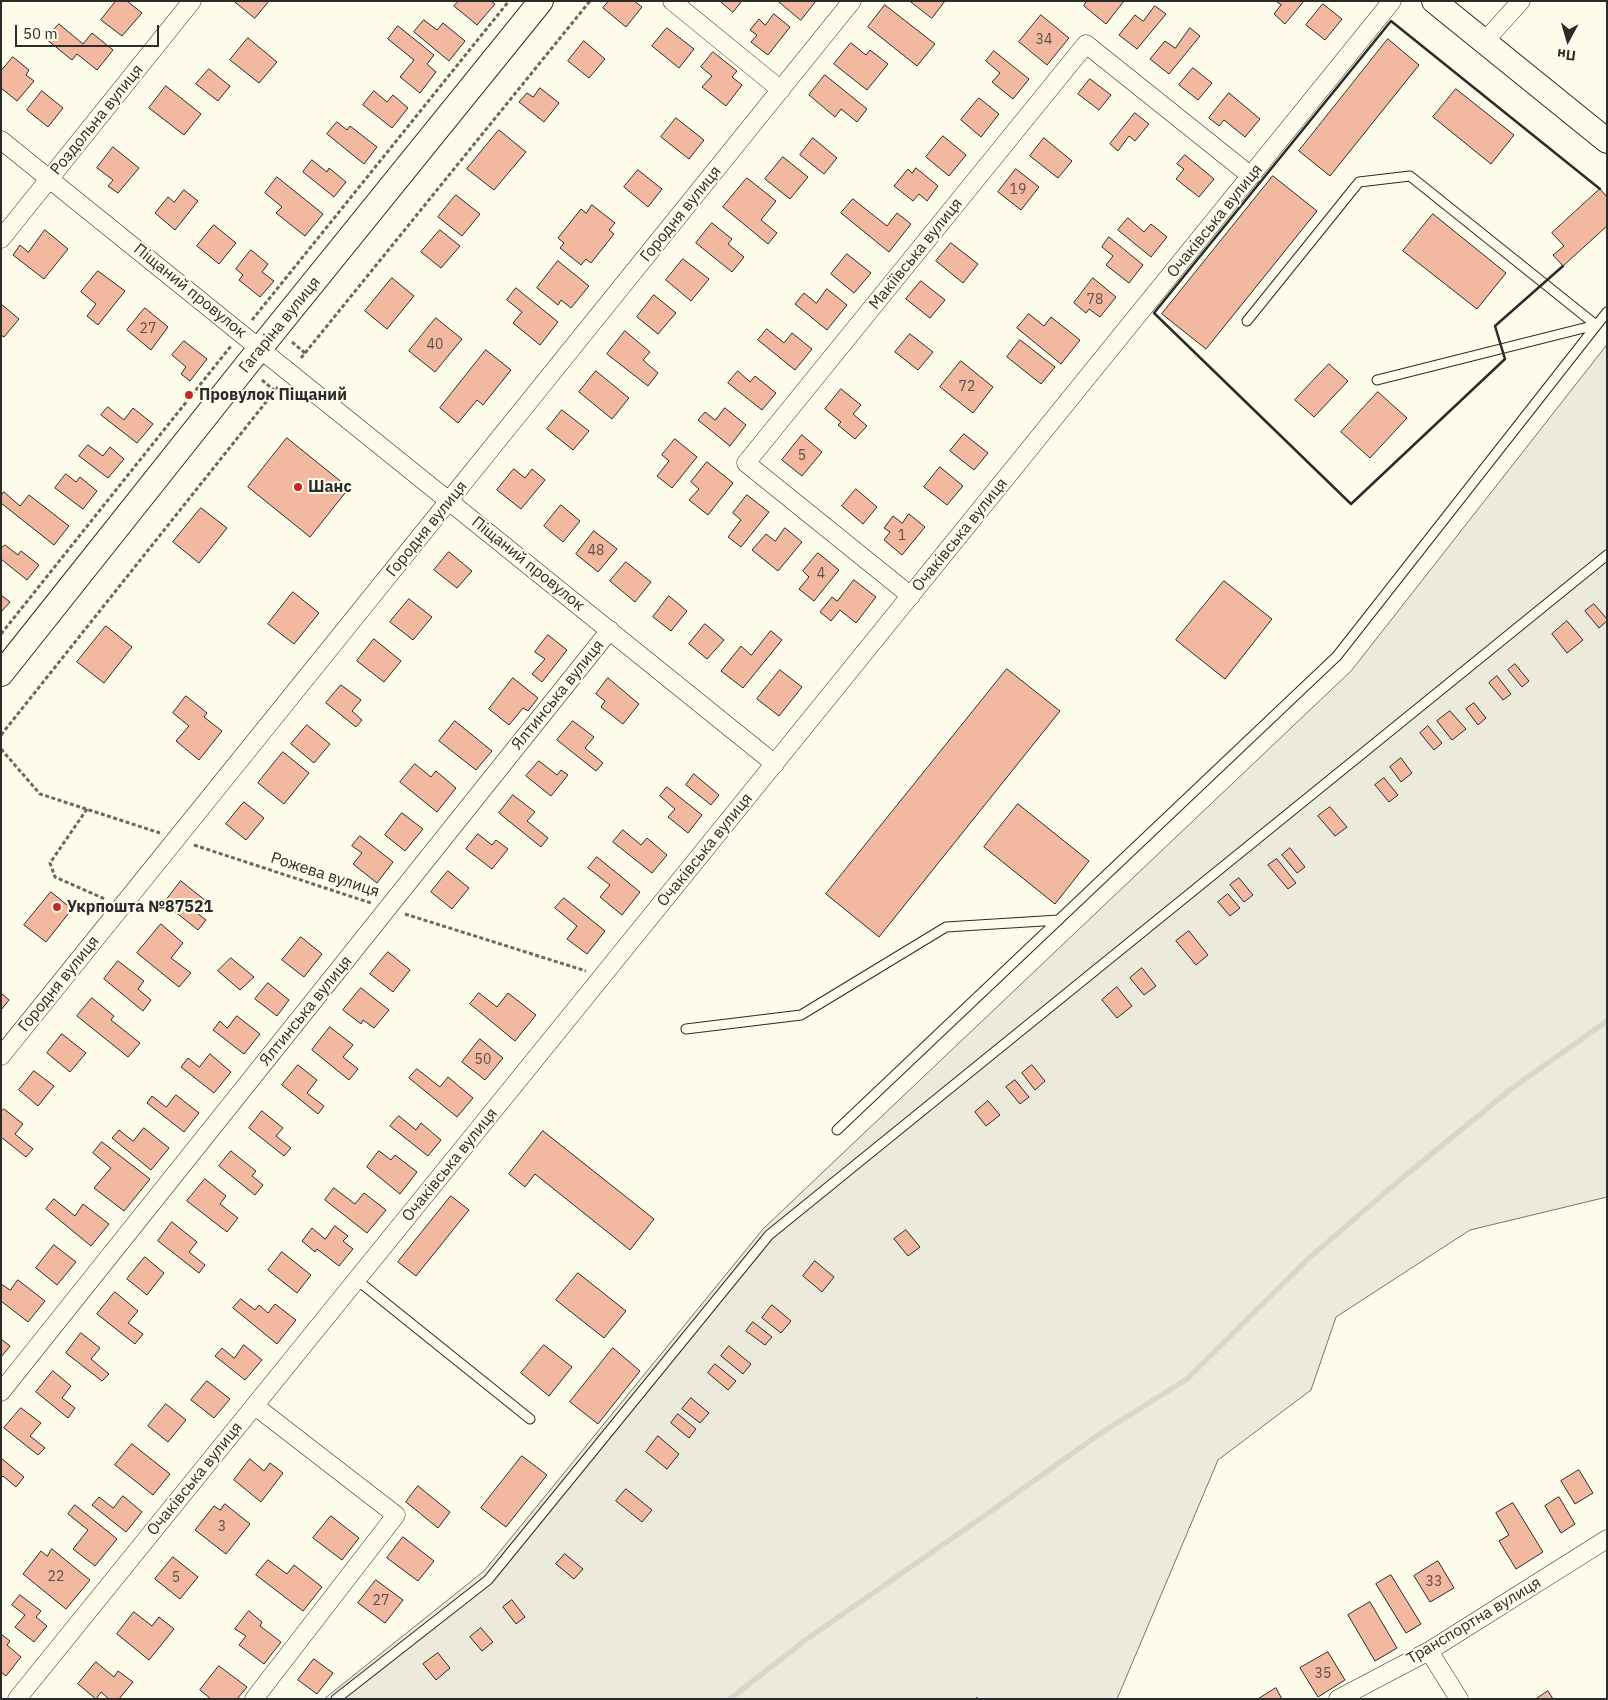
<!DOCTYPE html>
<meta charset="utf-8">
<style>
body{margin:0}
#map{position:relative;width:1608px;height:1700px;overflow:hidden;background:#fdfbea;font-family:"IBM Plex Sans",sans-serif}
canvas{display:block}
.frame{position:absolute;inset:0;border:2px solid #2b2b2b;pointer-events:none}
.north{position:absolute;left:1543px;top:15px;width:50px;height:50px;-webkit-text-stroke:4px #fdfbea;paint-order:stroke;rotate:186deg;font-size:14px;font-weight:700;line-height:20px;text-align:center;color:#2b2b2b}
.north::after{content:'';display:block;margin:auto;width:18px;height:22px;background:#2b2b2b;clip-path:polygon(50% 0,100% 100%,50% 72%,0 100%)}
.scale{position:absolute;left:15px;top:25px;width:144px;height:22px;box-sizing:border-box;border:2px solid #2b2b2b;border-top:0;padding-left:6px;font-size:15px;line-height:18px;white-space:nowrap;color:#2b2b2b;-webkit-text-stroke:4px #fdfbea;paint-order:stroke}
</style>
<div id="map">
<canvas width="1608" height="1700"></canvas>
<div class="frame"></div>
<div class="north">Пн</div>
<div class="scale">50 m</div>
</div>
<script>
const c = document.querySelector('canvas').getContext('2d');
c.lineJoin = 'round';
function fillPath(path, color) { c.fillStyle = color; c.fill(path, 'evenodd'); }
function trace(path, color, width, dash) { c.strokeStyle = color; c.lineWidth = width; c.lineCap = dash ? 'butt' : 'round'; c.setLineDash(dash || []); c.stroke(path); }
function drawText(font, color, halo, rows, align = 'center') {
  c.font = font + ' "IBM Plex Sans",sans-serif'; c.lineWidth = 4; c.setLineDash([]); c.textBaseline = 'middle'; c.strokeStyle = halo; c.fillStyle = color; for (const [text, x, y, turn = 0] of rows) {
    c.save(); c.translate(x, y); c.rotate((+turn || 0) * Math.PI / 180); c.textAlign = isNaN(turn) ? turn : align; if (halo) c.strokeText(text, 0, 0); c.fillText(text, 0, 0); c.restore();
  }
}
const green = new Path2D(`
 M1607,345v852l-137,33 -134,87 -25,73 -93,70 -101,239h-138l-2,-2 -2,2h-651l160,-128 279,-342 588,-558z`);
fillPath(green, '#ecebdb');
trace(green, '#74746e', 1);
trace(new Path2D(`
 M730,1699l74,-58 183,-127 114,-81 86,-54 121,-120 87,-75 116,-95 96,-68`), '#d8d7c9', 5.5);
const building = new Path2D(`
 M116,1h11l15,12 -20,23 -21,-16z
 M234,1h35l-14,17z
 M459,1h32l4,3 -18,21 -23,-19z
 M609,1h25l8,6 -16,20 -23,-19z
 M720,1h22l-9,11z
 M778,1h38l-15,19z
 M910,1h35l-13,17z
 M1087,1h37l-18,23 -22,-18z
 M1276,1h28l-19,23 -11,-10 7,-9z
 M1323,4l19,15 -17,21 -19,-15z
 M885,5l50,39 -18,22 -49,-39z
 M1155,6l11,8 -29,35 -18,-14 16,-20 8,6z
 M774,14l16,13 -22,28 -17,-13 6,-7 -7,-5 9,-11 6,6z
 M1041,15l28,23 -22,27 -28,-23z
 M424,20l13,10 6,-7 22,18 -16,20 -35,-29z
 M59,24l24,20 9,-11 21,17 -16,20 -20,-16 -5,6 -26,-21z
 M398,26l36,29 -7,9 9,8 -16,21 -20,-16 14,-17 -26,-21z
 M667,28l27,21 -15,19 -27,-22z
 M1190,28l10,8 -31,38 -19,-15 15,-18 10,7z
 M248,38l29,24 -18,21 -29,-23z
 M1388,39l31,26 -89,111 -31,-25z
 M584,41l21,18 -16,19 -21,-17z
 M851,43l15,12 4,-5 18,14 -21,26 -33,-26z
 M994,51l35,28 -16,20 -21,-17 8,-9 -14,-12z
 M713,52l24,19 -5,6 10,8 -16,21 -24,-19 10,-11 -11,-9z
 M13,57l16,13 -3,5 8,6 -17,20 -16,-13v-17z
 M1193,68l19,15 -14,17 -19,-15z
 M209,69l21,17 -12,15 -22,-17z
 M825,75l42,34 -10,13 -16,-13 -6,8 -26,-22z
 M1090,79l21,16 -12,15 -21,-16z
 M166,86l35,28 -17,21 -35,-27z
 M540,88l19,15 -15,19 -25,-20 8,-9 6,4z
 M1456,89l58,46 -23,29 -58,-47z
 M42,91l21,17 -15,19 -21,-17z
 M374,91l13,11 6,-7 15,13 -16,20 -29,-23z
 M1229,93l31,26 -15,18 -21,-17 -5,6 -10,-8z
 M979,98l20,16 -18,23 -20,-17z
 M1135,113l14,11 -14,17 -6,-5 -11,15 -8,-7z
 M676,118l28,22 -15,19 -28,-22z
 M337,122l10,8 3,-4 27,21 -13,17 -37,-30z
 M499,130l27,22 -32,38 -27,-21z
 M943,136l23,19 -17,21 -23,-19z
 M813,138l24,20 -13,16 -24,-19z
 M1044,138l28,23 -14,17 -28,-22z
 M113,147l26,21 -21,25 -10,-7 5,-6 -16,-12z
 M1185,155l29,24 -15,18 -23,-18 8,-10 -7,-5z
 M783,157l25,20 -18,22 -25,-20z
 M312,160l15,12 2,-4 17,14 -12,15 -31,-25z
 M916,168l22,18 -11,15 -8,-7 -6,7 -19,-15 14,-17 4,4z
 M1016,169l23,18 -18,23 -23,-18z
 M638,170l24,19 -14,18 -24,-20z
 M1273,176l44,35 -111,138 -44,-35z
 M277,177l46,37 -18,22 -29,-23 6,-6 -17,-14z
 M747,178l29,23 -15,19 16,13 -9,11 -45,-37z
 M1600,189l7,8v29l-44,40 -10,-11 11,-9 -12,-13z
 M184,190l14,11 -23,29 -20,-17 13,-16 6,5z
 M456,195l24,19 -18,22 -24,-19z
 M853,199l34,27 10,-13 14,11 -22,28 -48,-39z
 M592,205l23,18 -6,7 5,4 -23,29 -5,-4 -5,6 -21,-17 4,-5 -6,-5 23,-29 5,4z
 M1433,214l73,59 -29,36 -74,-58z
 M1128,218l16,14 7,-8 16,13 -16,20 -33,-27z
 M712,223l20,16 -4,5 16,13 -12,15 -36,-29z
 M214,225l22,18 -17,21 -22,-18z
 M45,230l23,19 -24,30 -31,-24 7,-10 8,7z
 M440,230l20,16 -19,22 -20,-16z
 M1109,237l34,28 -14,18 -23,-18 7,-9 -11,-9z
 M951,243l27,21 -15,19 -27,-22z
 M251,250l17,14 -6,8 12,9 -14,16 -21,-17 4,-5 -7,-6z
 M847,254l24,19 -17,20 -23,-19z
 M683,259l26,20 -18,22 -25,-21z
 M558,261l31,25 -18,22 -10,-8 -3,5 -21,-17z
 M98,271l27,20 -27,34 -11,-9 9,-12 -15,-12z
 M392,278l22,18 -27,33 -22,-18z
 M1093,278l23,19 -16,20 -11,-8 -3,4 -12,-10z
 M921,281l24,19 -15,18 -24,-19z
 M516,288l42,34 -18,23 -27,-22 9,-11 -15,-12z
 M827,289l20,16 -20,25 -32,-26 9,-11 12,10z
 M654,295l22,18 -18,21 -21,-17z
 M1,304l18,15 -15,18 -3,-2z
 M145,308l23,19 -17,23 -24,-20z
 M1029,314l15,12 7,-9 29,23 -19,24 -44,-36z
 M436,318l26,21 -27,33 -26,-21z
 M767,329l17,14 8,-10 20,16 -17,21 -37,-30z
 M625,331l25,21 -7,8 15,13 -10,13 -41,-32z
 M910,334l23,18 -15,18 -23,-18z
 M1020,340l35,27 -14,17 -34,-27z
 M184,341l23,18 -17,22 -9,-7 5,-7 -14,-12z
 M486,350l25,20 -28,35 -6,-5 -19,23 -18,-15z
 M961,361l32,26 -20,26 -33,-26z
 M1329,364l19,17 -34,36 -19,-17z
 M596,371l33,27 -17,21 -33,-27z
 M738,371l12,11 5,-6 21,17 -14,17 -34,-27z
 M841,389l20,16 -8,9 14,12 -12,13 -17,-14 3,-3 -16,-13z
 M1378,392l29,26 -37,40 -29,-26z
 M108,407l16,13 9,-12 20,16 -16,19 -36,-28z
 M725,408l21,17 -16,21 -32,-26 7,-8 10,8z
 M562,410l27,21 -16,19 -26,-21z
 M964,434l24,19 -14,17 -24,-19z
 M802,435l20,17 -20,24 -20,-16z
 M287,438l62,50 -39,49 -62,-50z
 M675,439l22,18 -25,31 -15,-12 12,-15 -7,-6z
 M88,445l15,11 7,-9 14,12 -16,19 -29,-22z
 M707,462l26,21 -25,32 -19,-15 10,-11 -8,-7z
 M940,467l23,19 -16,19 -23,-18z
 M514,469l11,9 7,-9 13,11 -24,29 -24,-19z
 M66,474l10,8 4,-5 17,14 -14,18 -28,-21z
 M856,489l21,18 -14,17 -21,-18z
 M4,492l16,14 9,-11 40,31 -15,19 -53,-42v-7z
 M747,495l22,17 -28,35 -13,-10 13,-17 -8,-7z
 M561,505l19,16 -17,21 -19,-16z
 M201,508l26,20 -28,35 -26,-21z
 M909,514l16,13 -23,28 -18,-15 6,-8 -6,-4 9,-12 9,7z
 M785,528l17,14 -24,29 -26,-21 14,-16 9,7z
 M594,531l23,18 -19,23 -22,-18z
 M5,545l13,10 3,-4 18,14 -12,15 -26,-21v-10z
 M449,552l23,19 -15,17 -23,-18z
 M818,553l21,17 -25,31 -15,-12 10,-12 -6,-6z
 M626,562l25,20 -16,20 -25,-21z
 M854,580l22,17 -20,26 -16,-13 -9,11 -11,-9 12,-15 5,4z
 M1224,581l48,38 -47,60 -49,-39z
 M293,592l26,21 -25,31 -26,-20z
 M1,595l9,7 -9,10z
 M669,596l18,15 -16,20 -18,-14z
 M409,599l23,18 -19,23 -23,-18z
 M1594,604l13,15v2l-8,7 -14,-17z
 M1567,621l16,19 -16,13 -15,-19z
 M705,624l19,16 -17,19 -18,-15z
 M106,626l26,21 -28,36 -27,-21z
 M771,631l11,9 -39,48 -22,-17 20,-25 10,9z
 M548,635l19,15 -25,32 -10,-8 13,-15 -10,-7z
 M374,639l27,22 -17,21 -27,-21z
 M1515,664l14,17 -7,6 -14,-17z
 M1007,669l53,42 -181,226 -53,-43z
 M780,670l22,17 -23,29 -22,-17z
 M1497,676l14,18 -8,6 -14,-17z
 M513,678l25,20 -10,13 -5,-3 -14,17 -20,-16z
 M608,678l31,26 -16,20 -22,-17 4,-6 -9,-7z
 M341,685l20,15 -9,11 10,9 -6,7 -30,-24z
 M186,696l21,17 -3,4 18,14 -23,29 -23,-19 13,-15 -16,-13z
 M1474,703l12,15 -8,7 -12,-16z
 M1450,711l16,18 -14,11 -15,-19z
 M455,721l37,30 -16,19 -37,-29z
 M573,721l21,16 -9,11 18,15 -7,8 -39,-31z
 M307,725l23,19 -16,19 -23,-19z
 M1428,726l14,17 -8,7 -14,-17z
 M283,752l26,21 -25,31 -26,-21z
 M1401,758l11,15 -11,9 -11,-15z
 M539,761l18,14 4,-5 7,5 -17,21 -25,-20z
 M415,764l16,13 5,-6 20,17 -19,24 -37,-30z
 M694,774l25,21 -8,10 -25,-20z
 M1384,778l14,17 -9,7 -14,-17z
 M667,787l35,28 -14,18 -20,-16 7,-8 -15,-13z
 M513,795l22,17 -8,9 21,17 -7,9 -42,-34z
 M244,802l20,16 -18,22 -20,-16z
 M1018,804l71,57 -34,43 -71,-57z
 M1330,807l17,20 -12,9 -17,-20z
 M402,813l21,16 -18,22 -20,-16z
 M623,830l18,15 6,-7 20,17 -15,18 -39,-31z
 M478,834l14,11 4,-5 12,9 -16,20 -26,-20z
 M360,836l33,26 -16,21 -24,-19 9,-11 -10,-7z
 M1290,848l15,19 -8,6 -15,-18z
 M597,857l43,35 -18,23 -22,-18 10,-12 -22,-17z
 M1277,859l19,24 -8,6 -20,-24z
 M448,871l21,17 -17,21 -21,-17z
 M1239,878l14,17 -9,7 -14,-17z
 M181,881l25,20 -10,11 10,8 -8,10 -34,-27z
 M51,892l21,17 -26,33 -22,-17z
 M1228,894l12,14 -10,8 -12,-14z
 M564,898l41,33 -18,23 -20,-15 10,-13 -22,-18z
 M161,924l22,19 -12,15 20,15 -12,14 -42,-34z
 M1189,931l19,24 -12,10 -20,-24z
 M301,937l21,17 -18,23 -22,-17z
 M388,952l22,18 -17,22 -23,-18z
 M231,958l23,19 -14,13 -22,-19z
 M118,961l26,20 -6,8 13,11 -8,11 -39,-32z
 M1142,968l14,18 -12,9 -14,-17z
 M268,983l21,17 -12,16 -22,-17z
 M1117,987l15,19 -15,12 -15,-18z
 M361,988l28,22 -15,18 -11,-8 -2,4 -18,-14z
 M1,993l8,7 -8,10z
 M479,993l18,14 11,-14 28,22 -21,26 -45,-37z
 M92,998l22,18 -3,4 29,23 -12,14 -51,-41z
 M237,1016l23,18 -16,20 -31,-24 7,-9 7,7z
 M330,1027l23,18 -10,12 15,12 -9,11 -37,-30z
 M62,1034l24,19 -16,19 -23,-19z
 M480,1039l23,19 -18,22 -23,-18z
 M210,1054l21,18 -17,21 -33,-26 7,-9 11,9z
 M298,1065l19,15 -10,13 17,13 -6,8 -36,-29z
 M1032,1065l13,16 -10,9 -13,-17z
 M417,1069l23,18 8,-10 25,21 -16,19 -48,-39z
 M34,1071l20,15 -16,20 -19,-16z
 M1015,1080l14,17 -9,7 -14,-17z
 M176,1095l23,18 -15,19 -37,-29 5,-7 14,11z
 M988,1101l12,14 -14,11 -11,-14z
 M4,1109l19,15 -8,10 18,15 -7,8 -25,-20v-25z
 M262,1111l21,17 -7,8 15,12 -7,8 -35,-28z
 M399,1116l17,14 5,-7 20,17 -13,16 -38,-30z
 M144,1128l25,20 -18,22 -39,-32 7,-8 14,11z
 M543,1131l111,88 -24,31 -95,-76 -10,13 -16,-13z
 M102,1142l48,37 -26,32 -30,-23 17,-20 -18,-15z
 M231,1151l25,20 -4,5 11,9 -8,10 -36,-29z
 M379,1151l12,9 4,-5 22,17 -17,22 -33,-27z
 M205,1179l21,17 -6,8 18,14 -11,14 -40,-31z
 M334,1188l21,16 9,-11 22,17 -19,23 -42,-33z
 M451,1196l18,14 -53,66 -18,-14z
 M54,1199l21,17 8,-12 26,20 -18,22 -45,-37z
 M172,1222l25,20 -8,10 16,13 -6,8 -41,-32z
 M335,1226l13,10 -5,5 10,8 -14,17 -22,-17 -2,3 -13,-11 10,-13 13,11z
 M906,1230l14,17 -12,9 -14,-17z
 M54,1245l22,17 -19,23 -21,-17z
 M282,1252l29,23 -14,18 -29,-23z
 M145,1257l19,16 -17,22 -20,-16z
 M815,1261l19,16 -12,15 -19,-16z
 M578,1273l48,38 -22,27 -48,-38z
 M18,1280l27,21 -17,21 -27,-21v-17l9,6z
 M115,1292l23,19 -10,12 15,11 -8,10 -38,-30z
 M241,1299l14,11 4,-5 9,8 7,-9 21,16 -19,24 -44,-36z
 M772,1305l19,16 -10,12 -19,-15z
 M753,1322l19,15 -7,8 -19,-14z
 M81,1333l19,15 -9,11 18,15 -7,7 -36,-28z
 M1,1339l9,7 -9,11z
 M244,1345l18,15 -17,20 -30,-24 7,-8 12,10z
 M544,1345l28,22 -23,29 -28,-23z
 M729,1346l22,18 -8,10 -22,-18z
 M613,1348l27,23 -42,53 -28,-22z
 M715,1364l21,17 -8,9 -20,-17z
 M53,1371l18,15 -9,12 13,10 -7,10 -32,-26z
 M207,1381l23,18 -16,19 -23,-18z
 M691,1398l18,15 -9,10 -18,-14z
 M166,1404l20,16 -18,22 -20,-16z
 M21,1408l20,15 -11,13 15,12 -7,7 -34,-27z
 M678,1414l18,15 -7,9 -18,-15z
 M658,1436l21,18 -12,15 -21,-17z
 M132,1444l38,30 -17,21 -38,-30z
 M522,1456l25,19 -41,52 -25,-19z
 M1,1458l23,19 -8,10 -13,-11 -2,2z
 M250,1459l14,12 6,-8 13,10 -22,29 -27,-22z
 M1579,1470l14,23 -18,11 -14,-23z
 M418,1486l32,26 -12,16 -32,-26z
 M626,1489l26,21 -10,12 -26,-21z
 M123,1496l19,16 -16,20 -34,-27 7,-8 14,11z
 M1559,1497l16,27 -14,9 -16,-27z
 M1513,1503l30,49 -27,17 -17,-28 10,-6 -13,-22z
 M225,1504l25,20 -24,30 -31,-24 19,-24 6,4z
 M75,1505l42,34 -22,27 -22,-17 15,-19 -20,-16z
 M331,1516l28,22 -17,22 -29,-22z
 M403,1537l31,24 -16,20 -31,-23z
 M52,1549l38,31 -24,29 -43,-35 18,-23 6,5z
 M565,1554l18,15 -9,10 -18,-15z
 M173,1557l25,20 -18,22 -25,-20z
 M268,1560l19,14 7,-9 28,22 -19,24 -47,-36z
 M1438,1561l16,27 -24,14 -16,-26z
 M1391,1575l30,49 -15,9 -30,-49z
 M376,1580l27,20 -18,23 -27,-20z
 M20,1595l21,16 -5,6 11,9 -13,16 -19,-15 10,-12 -13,-10z
 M512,1600l13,17 -9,7 -13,-17z
 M1370,1602l27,46 -22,13 -27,-46z
 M249,1611l13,11 -2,4 21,16 -17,22 -25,-19 7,-9 -11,-7z
 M134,1612l18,14 7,-9 15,12 -25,31 -32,-26z
 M481,1628l12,14 -11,9 -12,-14z
 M1,1634l9,7 -3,4 14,12 -15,19 -5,-4z
 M1328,1652l17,28 -27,17 -18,-29z
 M438,1653l12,15 -14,12 -13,-16z
 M314,1659l19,14 -16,21 -19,-14z
 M96,1662l18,15 4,-6 15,11 -14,17h-10l-8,-7 -5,7 -18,-15z
 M219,1666l28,21 -10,12h-26l-11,-9z
 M1276,1688l6,11h-24z
 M1548,1691l5,8h-17z`);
fillPath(building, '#f2b8a0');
trace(building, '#2b2b2b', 1);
const lane = new Path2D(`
 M1247,321l112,-139 51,-6 186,149
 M1377,380l219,-55
 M686,1029l115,-14 145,-88 113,-7
 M837,1130l500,-474 270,-344
 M357,1280l173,139
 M336,1699l152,-119 281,-345 838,-680`);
const street = new Path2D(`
 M672,1l109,89
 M1484,42l37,-41
 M1,140l774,624
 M1,239l191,-238
 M911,596l-165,-133 340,-419 165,132
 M1,1056l851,-1055
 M1,1392l609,-762
 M1429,1651l30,48
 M17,1699l1375,-1698
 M254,1699l142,-184 -141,-109
 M1338,1699l91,-48 178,-112`);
const secondary = new Path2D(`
 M1434,1l173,140
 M1,674l244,-307 296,-366`);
trace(lane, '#2b2b2b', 11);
trace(street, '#2b2b2b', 19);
trace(secondary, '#2b2b2b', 26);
trace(new Path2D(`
 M252,320l257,-319
 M292,342l13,11
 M301,358l289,-357
 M262,380l13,11
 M1,634l230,-288
 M1,735l277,-348
 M1,749l39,45 120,39
 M87,809l-37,54 5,14 50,22
 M194,845l177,58
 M405,914l181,57`), '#6a6964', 3, [4, 2.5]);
trace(lane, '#fdfbea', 9);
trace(street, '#fdfbea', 18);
trace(secondary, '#fdfbea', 24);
trace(new Path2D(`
 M1563,266l-68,60 10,33 -154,145 -197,-191 237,-292 209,168`), '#2b2b2b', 2.5);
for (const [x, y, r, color] of [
 [189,395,5,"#c62828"],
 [298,487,5,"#c62828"],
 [57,907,5,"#c62828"]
]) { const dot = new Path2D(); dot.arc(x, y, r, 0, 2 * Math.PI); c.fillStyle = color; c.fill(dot); trace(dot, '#fdfbea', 2); }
drawText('14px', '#5d4e48', null, [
 ["34",1044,40],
 ["19",1018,190],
 ["78",1095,300],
 ["27",148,329],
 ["40",435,345],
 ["72",967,387],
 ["5",802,456],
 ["1",902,536],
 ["48",596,551],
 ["4",821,574],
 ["50",483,1060],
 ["3",222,1527],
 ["22",56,1577],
 ["5",176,1578],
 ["33",1434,1582],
 ["27",381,1601],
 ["35",1323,1674]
]);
drawText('16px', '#2b2b2b', '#fdfbea', [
 ["Роздольна вулиця",97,120,-51],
 ["Городня вулиця",681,214,-51],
 ["Очаківська вулиця",1215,221,-51],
 ["Макіївська вулиця",916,254,-51],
 ["Піщаний провулок",190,291,39],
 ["Гагаріна вулиця",280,325,-51],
 ["Городня вулиця",427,529,-51],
 ["Очаківська вулиця",960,535,-51],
 ["Піщаний провулок",528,564,39],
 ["Ялтинська вулиця",558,695,-51],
 ["Очаківська вулиця",705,850,-51],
 ["Рожева вулиця",325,875,18],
 ["Городня вулиця",59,984,-51],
 ["Ялтинська вулиця",306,1011,-51],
 ["Очаківська вулиця",450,1165,-51],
 ["Очаківська вулиця",195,1479,-51],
 ["Транспортна вулиця",1474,1621,-31]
]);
drawText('bold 16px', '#2b2b2b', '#fdfbea', [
 ["Провулок Піщаний",199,395],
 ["Шанс",308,487],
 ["Укрпошта №87521",67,907]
], 'left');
</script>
